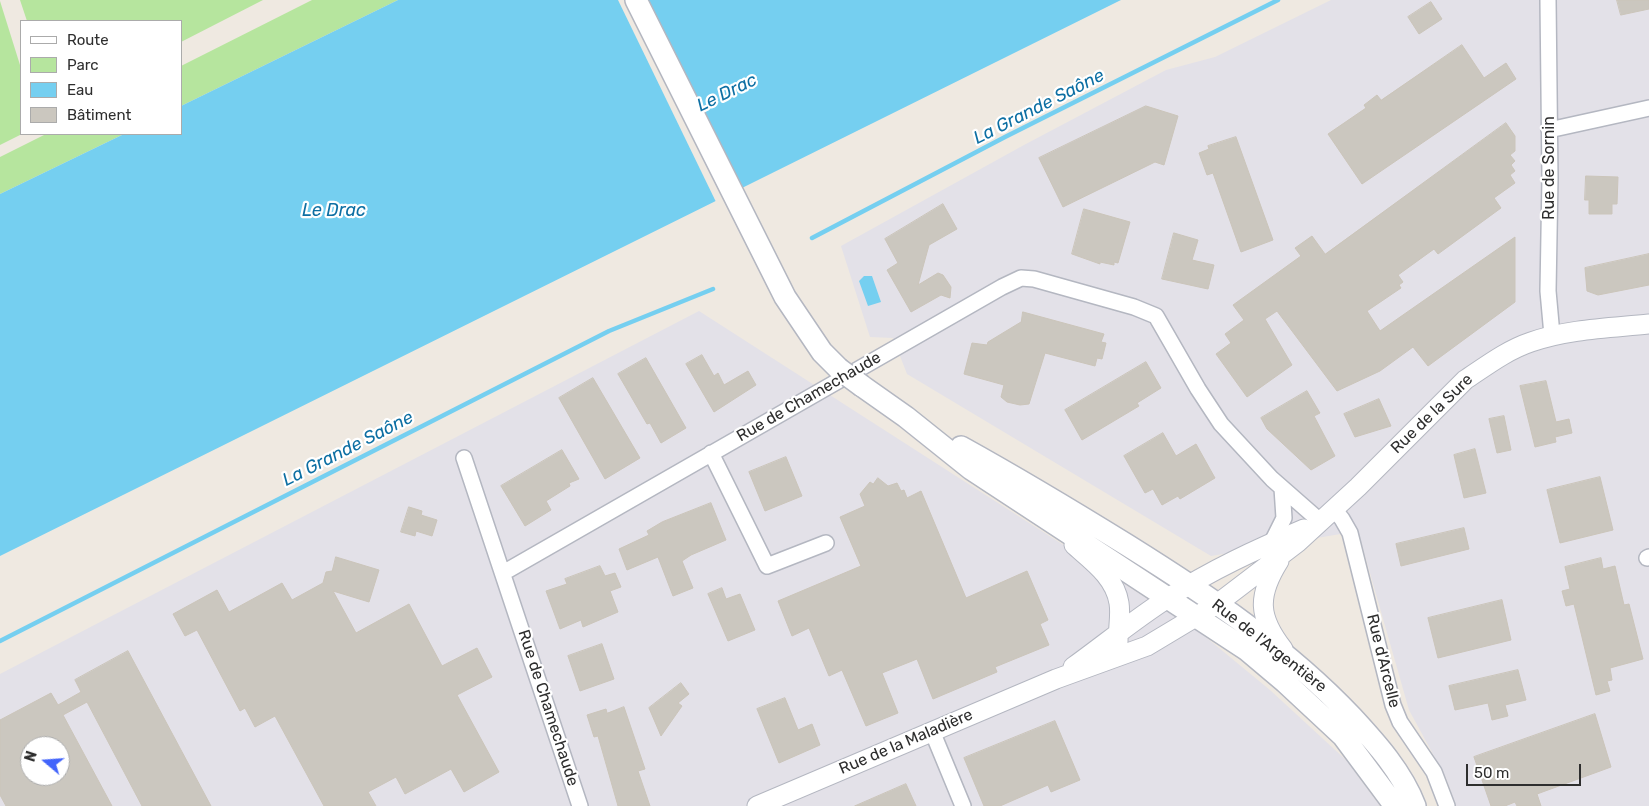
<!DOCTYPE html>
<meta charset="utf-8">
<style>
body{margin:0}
#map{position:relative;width:1649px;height:806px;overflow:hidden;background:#efe9e1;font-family:Rubik,sans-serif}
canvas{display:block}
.legend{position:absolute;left:20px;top:20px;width:162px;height:115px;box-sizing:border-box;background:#fff;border:1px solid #ababab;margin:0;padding:6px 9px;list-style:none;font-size:15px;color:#2e2e2e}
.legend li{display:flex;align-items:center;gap:10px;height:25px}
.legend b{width:25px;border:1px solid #ababab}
.north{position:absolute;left:20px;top:736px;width:50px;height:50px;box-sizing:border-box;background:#fff;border:1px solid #ababab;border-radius:50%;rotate:288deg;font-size:14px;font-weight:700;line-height:20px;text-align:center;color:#2e2e2e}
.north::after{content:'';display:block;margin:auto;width:18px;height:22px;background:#4264fb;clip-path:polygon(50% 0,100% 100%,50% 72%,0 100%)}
.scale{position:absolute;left:1466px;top:764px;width:115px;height:22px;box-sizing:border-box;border:2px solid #2e2e2e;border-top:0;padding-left:6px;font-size:15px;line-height:18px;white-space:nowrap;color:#2e2e2e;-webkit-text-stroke:4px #fff;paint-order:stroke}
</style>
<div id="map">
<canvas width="1649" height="806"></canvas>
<ul class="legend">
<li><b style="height:6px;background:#fff"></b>Route</li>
<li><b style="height:14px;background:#b6e59e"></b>Parc</li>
<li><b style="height:14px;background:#75cff0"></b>Eau</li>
<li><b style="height:14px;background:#cbc7bf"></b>Bâtiment</li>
</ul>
<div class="north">N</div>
<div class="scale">50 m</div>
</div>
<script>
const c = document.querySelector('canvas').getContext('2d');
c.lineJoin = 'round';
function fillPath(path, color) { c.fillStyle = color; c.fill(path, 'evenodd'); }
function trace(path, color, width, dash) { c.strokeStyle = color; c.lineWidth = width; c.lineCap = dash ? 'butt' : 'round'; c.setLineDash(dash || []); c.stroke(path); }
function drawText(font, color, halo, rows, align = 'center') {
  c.font = font + ' Rubik,sans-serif'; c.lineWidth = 4.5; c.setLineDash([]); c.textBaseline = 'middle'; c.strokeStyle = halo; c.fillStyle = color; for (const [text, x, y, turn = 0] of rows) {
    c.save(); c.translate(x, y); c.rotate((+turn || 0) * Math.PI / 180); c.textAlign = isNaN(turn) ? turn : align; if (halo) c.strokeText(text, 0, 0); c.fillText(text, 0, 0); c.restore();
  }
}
fillPath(new Path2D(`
 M1331,0h318v806h-193l-10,-28 -37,-68 -51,-179 -147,25 -304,-182 -14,-36 -23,-1 -29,-91 183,-101 142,-75 49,-13z
 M699,311l503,323 68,56 76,70 34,46h-1380v-132zM30,746h30v30h-30z`), '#e3e1e8');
fillPath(new Path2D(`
 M20,0h243l-82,42v-21h-154z
 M312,0h86l-217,106v-40z
 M0,1l20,64 2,69 -22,11z
 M46,134h78l-124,60v-37z`), '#b6e59e');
fillPath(new Path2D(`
 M398,0h723l-1121,556v-362l124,-60h57v-28z
 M864,276h8l9,26 -13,4 -9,-25z`), '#75cff0');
fillPath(new Path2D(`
 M618,0h30l94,192 -25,12z`), '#efe9e1');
trace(new Path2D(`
 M812,238l193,-101 273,-137
 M0,641l609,-310 104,-42`), '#75cff0', 4.5);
const building = new Path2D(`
 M1617,0h32v9l-28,6z
 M1431,2l11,17 -23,15 -11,-17z
 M1462,45l22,33 22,-15 10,16 -154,105 -34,-50 38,-26 -2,-3 13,-10 4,5z
 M1146,106l32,10 -14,49 -9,-3 -92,45 -24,-49z
 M1506,123l9,13v15l-5,4 5,6 -4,4 4,6 -5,4 5,8 -21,15 7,10 -63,46 -4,-5 -36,26 5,7 -4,3 2,3 -34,23 13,20 135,-94v65l-87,64 -15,-19 -33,24 -43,20 -60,-80 -12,8 27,46 -45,32 -31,-43 15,-11 -6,-9 19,-14 -11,-15 68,-49 -6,-8 17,-12 13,18z
 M1236,137l37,103 -32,12 -28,-79 -6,2 -8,-22 10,-4 -1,-3z
 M1586,176l32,1 -1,27h-5v10h-23v-14h-4z
 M943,204l14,25 -28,16 -11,40 20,-12 5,2 8,12 -1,11 -9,-3 -30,17 -24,-42 11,-7 -13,-24z
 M1084,209l46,13 -12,41 -4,-1v3l-14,-3v2l-28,-10z
 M1174,233l24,7 -6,20 22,5 -6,24 -46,-10z
 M1649,254v31l-51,10 -11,-4 -2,-23z
 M1023,312l81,22 -3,8 5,1 -4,16 -5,-1 -2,8 -50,-13 -16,51 -9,1 -13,-3 -6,-5 3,-12 -40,-11 8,-31 15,2 1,-3 33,-20z
 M702,355l12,21 4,-3 6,12 24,-14 8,14 -42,27 -28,-48z
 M646,358l40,70 -25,15 -11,-20 -3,1 -29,-50z
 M1146,362l15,26 -24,15 2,3 -57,34 -17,-30z
 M593,378l47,80 -35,21 -46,-81z
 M1546,381l10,41 13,-3 3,14 -17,4 1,5 -21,5 -15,-61z
 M1307,391l13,22 -6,3 21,40 -24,14 -44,-41 -6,-11z
 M1379,399l12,27 -36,11 -11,-23z
 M1504,416l7,34 -14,3 -8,-34z
 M1163,433l13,23 20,-12 19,34 -35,21 -2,-3 -16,9 -9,-16 -8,4 -21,-37z
 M1475,449l11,44 -22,5 -10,-43z
 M562,450l17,29 -10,4 1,3 -24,15 5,9 -26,16 -24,-40z
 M786,457l16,39 -37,15 -16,-39z
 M1600,477l13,53 -53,13 -13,-53z
 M878,478l10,8 9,-3 4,8 3,-1 3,8 14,-7 45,107 61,-27 21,49 -8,4 9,21 -54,22 2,5 -64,27 -16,-40 -35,14 16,40 -32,13 -24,-56 -13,6 -20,-48 -17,8 -14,-35 83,-35 -21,-49 25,-11 -5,-12 10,-12 3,2z
 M711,503l15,37 -35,15 -9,6 11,27 -20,8 -15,-39 -31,13 -8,-21 30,-14 -2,-4 15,-9z
 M409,507l13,4 -1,4 16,5 -5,16 -16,-5 -1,5 -14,-4z
 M1464,528l5,21 -68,17 -5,-22z
 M336,557l43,13 -10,32 -36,-11 23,42 53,-29 33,62 35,-18 15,29 -35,18 42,77 -35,20 -13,-23 -46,25 -9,-17 -28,15 8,14h-52l-49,-90 -20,11 -10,-19 -5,3 -43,-81 -12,6 -12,-22 44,-24 12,22 53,-29 10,17 31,-17 3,-11 6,-1z
 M1601,558l2,11 12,-3 9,39 5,-1 14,55 -33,9 2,12 -5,1 3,10 -14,4 -22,-91 -8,2 -4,-15 8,-2 -5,-22z
 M600,566l5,10 10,-3 6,14 -11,4 8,21 -35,15 -2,-7 -21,9 -14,-38 21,-7 -2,-5z
 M722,588l4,11 14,-5 15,36 -27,11 -20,-47z
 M1502,600l9,40 -73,18 -10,-40z
 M602,644l12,35 -34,12 -12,-35z
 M128,651l83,155h-69l-55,-104 -24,13 49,91h-106l-6,-11v-75l51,-27 7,12 23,-13 -6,-12zM30,746h30v30h-30z
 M1518,670l8,30 -21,5 3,11 -16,4 -4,-17 -33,7 -6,-24z
 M681,683l8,11 -11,9 4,3 -21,30 -12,-28z
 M785,698l13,32 14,-6 8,21 -41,18 -22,-54z
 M624,707l21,62 -7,2 12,35h-32l-20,-70 -4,1 -7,-22 19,-6 1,4z
 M1595,714l16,53 -74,27 4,12h-24l-2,-4 -10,4h-14l-17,-49z
 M1055,721l25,59 -29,12 -3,-7 -48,21h-16l-20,-48z
 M906,784l10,22h-61z`);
fillPath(building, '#cbc7bf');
trace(building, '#cbc5ba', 1);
const minor = new Path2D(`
 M1548,0l2,178 -2,113 4,44
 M1549,130l100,-22
 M711,453l56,113 59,-23
 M464,458l116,348
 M1334,509l8,10 8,14 43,172 7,17 34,50 13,34
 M1271,544l13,-26 -2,-30
 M1647,558l2,-1
 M503,573l499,-286 19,-9 13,1 100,28 22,9 42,73 23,35 51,55 49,43
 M932,731l31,75`);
const tertiary = new Path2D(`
 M1074,545c18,16 41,32 45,58 2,12 -1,26 -1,39
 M1279,561c-22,35 -21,56 4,88
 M1073,667c32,-23 62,-48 95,-69 43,-28 89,-49 136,-69
 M757,806l299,-127 91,-33 70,-42 80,-61 61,-56 107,-107c21,-14 42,-30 66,-38 37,-13 79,-14 118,-18`);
const secondary = new Path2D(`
 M636,0l149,297 37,55 17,17
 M862,386l44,31 65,52 276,181 38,32 58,54 52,70
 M961,447c56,31 111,64 166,98 80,50 160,103 225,172 25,27 50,55 63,89`);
trace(minor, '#b4b7c1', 18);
trace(tertiary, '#b4b7c1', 21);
trace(secondary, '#b4b7c1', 24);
trace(minor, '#fff', 15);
trace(tertiary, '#fff', 19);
trace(secondary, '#fff', 21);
const secondaryBridge = new Path2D(`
 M839,369l23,17`);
trace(secondaryBridge, '#b4b7c1', 24, []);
trace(secondaryBridge, '#fff', 21);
drawText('16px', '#2e2e2e', '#fff', [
 ["Rue de Sornin",1549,168,-90],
 ["Rue de Chamechaude",809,397,-30],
 ["Rue de la Sure",1432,414,-44],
 ["Rue de l'Argentière",1269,646,38],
 ["Rue d'Arcelle",1383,661,76],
 ["Rue de Chamechaude",548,708,72],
 ["Rue de la Maladière",906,742,-23]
]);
drawText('italic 18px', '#0d6fa3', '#fff', [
 ["Le Drac",727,93,-26],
 ["La Grande Saône",1039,107,-27],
 ["Le Drac",334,211],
 ["La Grande Saône",348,449,-27]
]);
</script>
